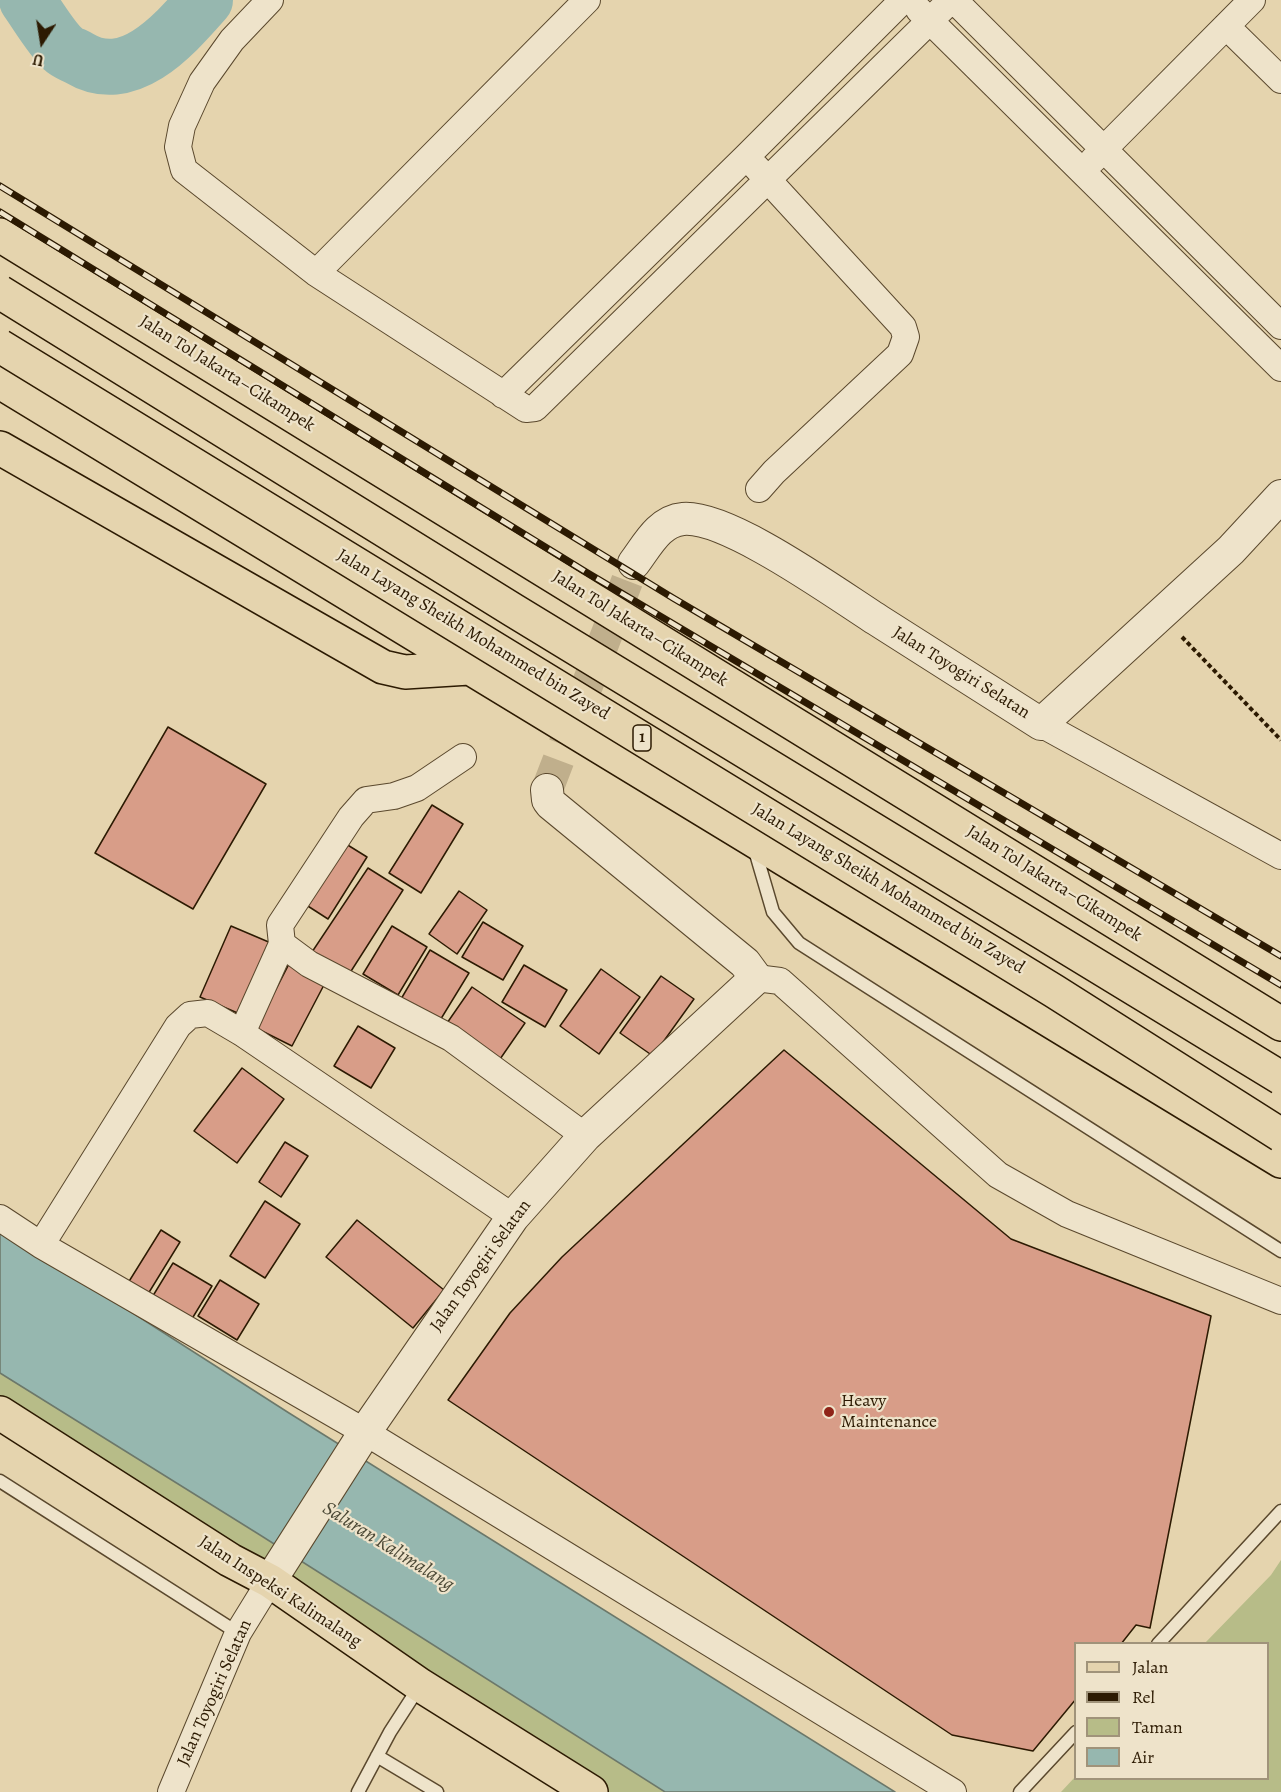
<!DOCTYPE html>
<meta charset="utf-8">
<style>
body{margin:0}
#map{position:relative;width:1281px;height:1792px;overflow:hidden;background:#e5d4ae;font-family:Alegreya,serif}
canvas{display:block}
.legend{position:absolute;left:1074px;top:1642px;width:195px;height:138px;box-sizing:border-box;background:#eee3ca;border:2px solid #a0937a;margin:0;padding:8px 10px;list-style:none;font-size:18px;color:#2c1a02}
.legend li{display:flex;align-items:center;gap:12px;height:30px}
.legend b{width:30px;border:2px solid #a0937a}
.north{position:absolute;left:12px;top:12px;width:60px;height:60px;-webkit-text-stroke:4px #eee3ca;paint-order:stroke;rotate:192deg;font-size:16px;font-weight:700;line-height:24px;text-align:center;color:#2c1a02}
.north::after{content:'';display:block;margin:auto;width:21px;height:27px;background:#2c1a02;clip-path:polygon(50% 0,100% 100%,50% 72%,0 100%)}
</style>
<div id="map">
<canvas width="1281" height="1792"></canvas>
<ul class="legend">
<li><b style="height:8px;background:#e5d4ae"></b>Jalan</li>
<li><b style="height:8px;background:#2c1a02"></b>Rel</li>
<li><b style="height:16px;background:#b7bc88"></b>Taman</li>
<li><b style="height:16px;background:#96b7af"></b>Air</li>
</ul>
<div class="north">U</div>
</div>
<script>
const c = document.querySelector('canvas').getContext('2d');
c.lineJoin = 'round';
function fillPath(path, color) { c.fillStyle = color; c.fill(path, 'evenodd'); }
function trace(path, color, width, dash) { c.strokeStyle = color; c.lineWidth = width; c.lineCap = dash ? 'butt' : 'round'; c.setLineDash(dash || []); c.stroke(path); }
function drawText(font, color, halo, rows, align = 'center') {
  c.font = font + ' Alegreya,serif'; c.lineWidth = 4.5; c.setLineDash([]); c.textBaseline = 'middle'; c.strokeStyle = halo; c.fillStyle = color; for (const [text, x, y, turn = 0] of rows) {
    c.save(); c.translate(x, y); c.rotate((+turn || 0) * Math.PI / 180); c.textAlign = isNaN(turn) ? turn : align; if (halo) c.strokeText(text, 0, 0); c.fillText(text, 0, 0); c.restore();
  }
}
fillPath(new Path2D(`
 M0,1373l288,180 377,239h-74l-322,-229 -39,-3 -230,-150z
 M1281,1560v232h-220l14,-15 1,1h192v-134l-63,-1 66,-68z`), '#b7bc88');
const water = new Path2D(`
 M0,1228l289,185 606,379h-230l-405,-257 -260,-162z`);
fillPath(water, '#96b7af');
trace(water, '#6c786a', 1.5);
trace(new Path2D(`
 M27,0c10,14 24,38 36,49 4,4 11,6 16,9 50,30 95,-23 126,-58`), '#96b7af', 56);
const building = new Path2D(`
 M168,727l98,57 -73,125 -98,-56z
 M432,805l31,19 -42,69 -32,-20z
 M338,839l29,18 -39,62 -28,-18z
 M368,868l35,22 -57,89 -38,-21z
 M459,891l28,19 -30,44 -28,-20z
 M483,922l40,24 -20,34 -41,-23z
 M231,926l40,17 -31,71 -40,-17z
 M392,926l35,21 -29,48 -35,-21z
 M430,950l39,23 -30,49 -38,-23z
 M289,964l36,19 -33,63 -36,-18z
 M524,965l43,25 -22,37 -43,-25z
 M601,969l39,28 -41,57 -39,-28z
 M661,976l33,23 -41,57 -33,-23z
 M472,987l53,36 -27,39 -53,-36z
 M358,1026l37,22 -24,40 -37,-22z
 M784,1050l227,189 200,77 -61,312 -14,-3 -15,19h-45v55l-43,52 -81,-16 -504,-335 62,-87 52,-56z
 M242,1068l42,31 -47,64 -43,-32z
 M285,1142l23,14 -27,41 -22,-15z
 M265,1201l35,23 -35,54 -35,-22z
 M357,1220l87,70 -31,38 -87,-71z
 M161,1230l19,12 -32,52 -20,-11z
 M173,1263l39,23 -22,36 -39,-23z
 M220,1280l39,24 -22,36 -39,-24z`);
fillPath(building, '#d89d88');
trace(building, '#2c1a02', 1.5);
trace(new Path2D(`
 M547,790l87,-227`), '#c0af8c', 32, [32, 16]);
const service = new Path2D(`
 M754,847l19,65 26,31 482,308
 M0,1481l238,152
 M1158,1644l123,-133
 M377,1756l60,36
 M358,1792l32,-60 29,-45
 M1020,1792l56,-60`);
const minor = new Path2D(`
 M270,0l-38,40 -30,42 -20,44 -4,21 6,23 132,103 210,136 9,-1 416,-408
 M954,0l327,326
 M919,10l362,358
 M1226,26l55,54
 M1093,160l159,-160
 M756,167l147,160 3,10 -6,17 -126,118 -15,17
 M316,273l271,-273
 M503,395l243,-238 157,-157
 M1041,724l240,132
 M282,944l27,20 142,74 134,98
 M756,978l24,3 218,194 69,39 214,87
 M242,1033l40,-89 -2,-19 71,-108 15,-17 28,-4 23,-8 46,-31
 M0,1218l41,27 324,187 588,360
 M41,1245l137,-219 12,-11 18,-2 34,20 271,184
 M171,1792l67,-159 32,-52`);
const tertiary = new Path2D(`
 M634,563c13,-17 25,-42 49,-44 45,-4 155,76 196,102 54,34 108,69 162,103l190,-174 50,-54
 M270,1581l95,-149 148,-215 72,-81 171,-158 -11,-15 -194,-159 -3,-4 -1,-10`);
const primary = new Path2D(`
 M0,1413l230,147 40,21 150,104 171,107`);
const motorway = new Path2D(`
 M0,235l1281,789
 M0,382l1281,779
 M0,448l383,219 22,5 64,-4`);
trace(service, '#5a482d', 15);
trace(minor, '#5a482d', 28);
trace(tertiary, '#5a482d', 34);
trace(primary, '#2c1a02', 36);
trace(motorway, '#2c1a02', 36);
trace(new Path2D(`
 M1182,637l99,103`), '#2c1a02', 4, [4.5, 3]);
trace(service, '#eee3ca', 12);
trace(minor, '#eee3ca', 26);
trace(tertiary, '#eee3ca', 32);
trace(primary, '#e5d4ae', 33);
trace(motorway, '#e5d4ae', 33);
const rail = new Path2D(`
 M0,186l673,412 608,358
 M0,212l586,360 695,413`);
trace(rail, '#2c1a02', 7);
trace(rail, '#eee3ca', 4.5, [14]);
const motorwayBridge = new Path2D(`
 M0,292l513,318 768,468
 M0,346l1054,645 227,144`);
trace(motorwayBridge, '#2c1a02', 36, []);
trace(motorwayBridge, '#e5d4ae', 33);
for (const [x, y, r, color] of [
 [829,1412,6,"#8f2418"]
]) { const dot = new Path2D(); dot.arc(x, y, r, 0, 2 * Math.PI); c.fillStyle = color; c.fill(dot); trace(dot, '#eee3ca', 2); }
for (const [x, y, w] of [
 [642,738,18]
]) { const box = new Path2D(); box.roundRect(x - w / 2, y - 13, w, 26, 4.5); c.fillStyle = '#eee3ca'; c.fill(box); trace(box, '#2c1a02', 1.5); }
drawText('bold 16px', '#2c1a02', null, [
 ["1",642,738]
]);
drawText('18px', '#2c1a02', '#eee3ca', [
 ["Jalan Tol Jakarta–Cikampek",227,374,32],
 ["Jalan Tol Jakarta–Cikampek",640,629,32],
 ["Jalan Layang Sheikh Mohammed bin Zayed",473,635,31],
 ["Jalan Toyogiri Selatan",961,673,32],
 ["Jalan Tol Jakarta–Cikampek",1054,884,32],
 ["Jalan Layang Sheikh Mohammed bin Zayed",888,889,31],
 ["Jalan Toyogiri Selatan",481,1266,-54],
 ["Jalan Inspeksi Kalimalang",280,1592,33],
 ["Jalan Toyogiri Selatan",215,1693,-66]
]);
drawText('18px', '#2c1a02', '#eee3ca', [
 ["Heavy",841,1402],
 ["Maintenance",841,1423]
], 'left');
drawText('italic 20px', '#4c4936', '#eee3ca', [
 ["Saluran Kalimalang",388,1547,32]
]);
</script>
